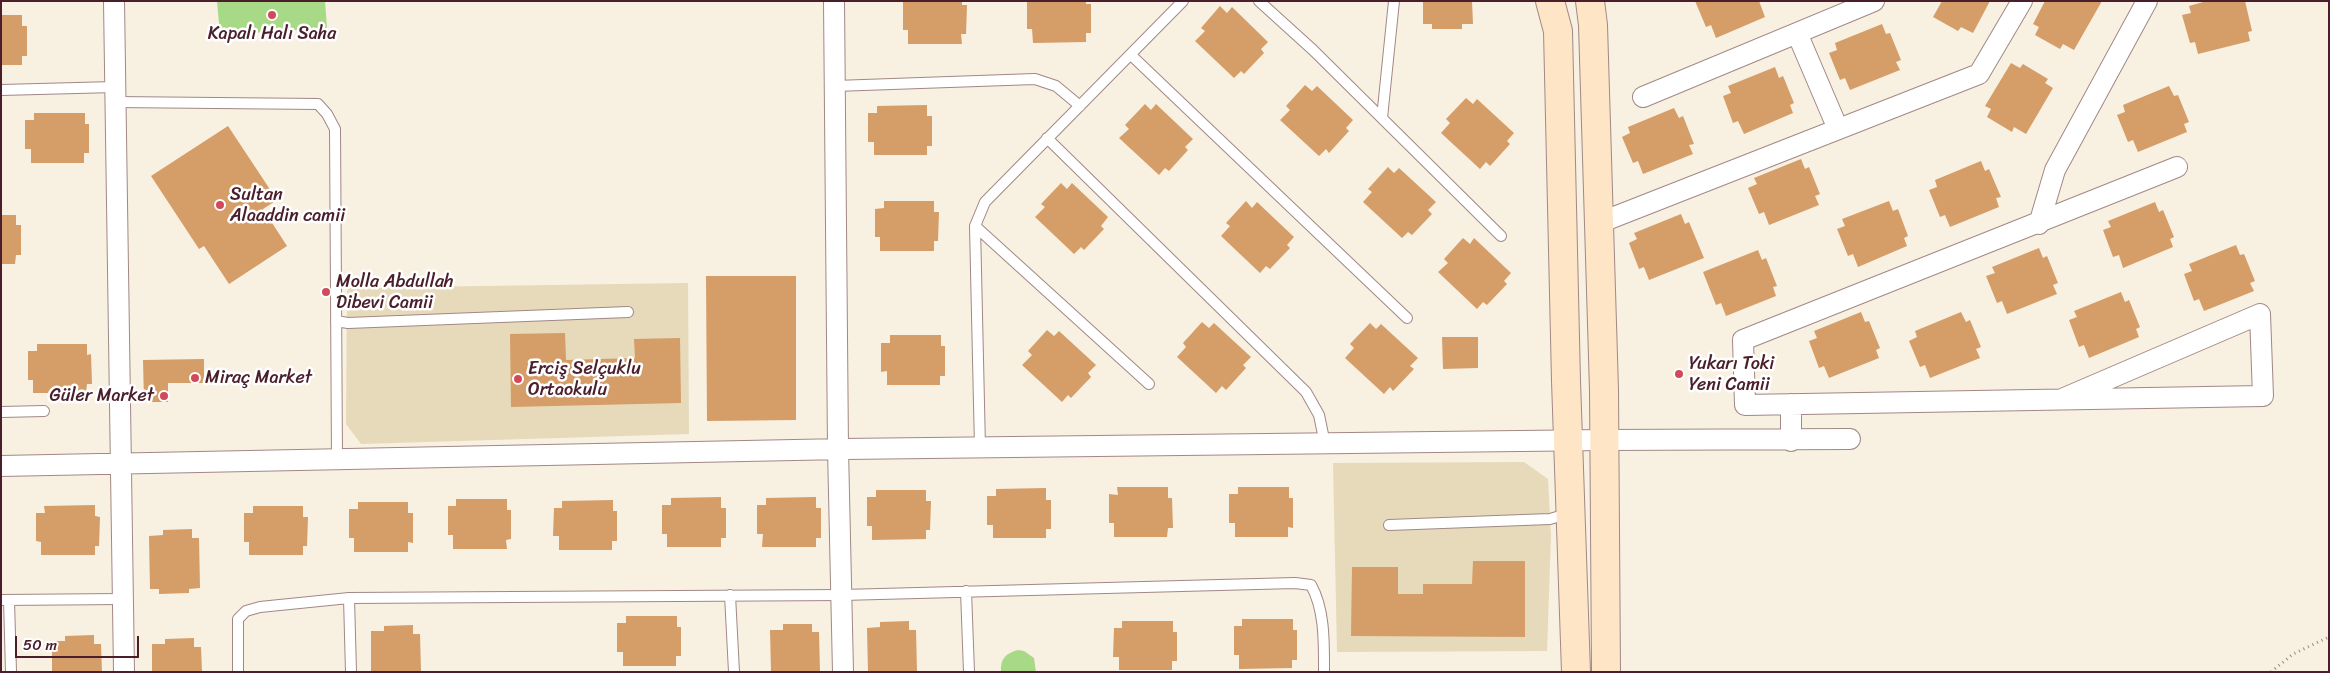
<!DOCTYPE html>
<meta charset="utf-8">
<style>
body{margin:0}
#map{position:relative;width:2330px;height:673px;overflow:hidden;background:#f8f0e1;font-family:Sriracha,sans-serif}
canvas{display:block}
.frame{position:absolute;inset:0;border:2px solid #4a1f2b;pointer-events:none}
.scale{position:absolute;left:15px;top:636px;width:124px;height:22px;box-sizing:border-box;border:2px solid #4a1f2b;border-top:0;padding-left:6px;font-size:15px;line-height:18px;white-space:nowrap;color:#4a1f2b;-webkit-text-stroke:4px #fff;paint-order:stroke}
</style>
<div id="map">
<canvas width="2330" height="673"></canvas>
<div class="frame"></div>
<div class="scale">50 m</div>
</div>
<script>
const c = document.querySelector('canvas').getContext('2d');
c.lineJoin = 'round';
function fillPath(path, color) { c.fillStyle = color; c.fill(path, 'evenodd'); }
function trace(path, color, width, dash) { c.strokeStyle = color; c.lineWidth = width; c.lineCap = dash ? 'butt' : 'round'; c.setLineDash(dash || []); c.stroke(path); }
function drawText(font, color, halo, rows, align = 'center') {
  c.font = font + ' Sriracha,sans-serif'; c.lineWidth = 5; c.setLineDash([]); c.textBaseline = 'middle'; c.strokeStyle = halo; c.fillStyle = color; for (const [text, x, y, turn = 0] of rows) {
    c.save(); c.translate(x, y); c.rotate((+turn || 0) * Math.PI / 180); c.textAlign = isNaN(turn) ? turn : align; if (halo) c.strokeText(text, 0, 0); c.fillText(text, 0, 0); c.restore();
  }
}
fillPath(new Path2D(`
 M688,283l1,151 -328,10 -15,-20 1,-136z
 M1524,462l24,17 3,57 -4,115 -210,1 -4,-189z`), '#e6daba');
fillPath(new Path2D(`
 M217,1h108l2,27 -107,7z
 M1018,650l6,1 10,7 2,14h-35c-1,-13 5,-19 17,-22z`), '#a8d987');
fillPath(new Path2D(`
 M903,1h59v4h5l-1,29h-5l1,10h-54v-14h-5z
 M1027,1h59v3h5v29h-5v9l-53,1 -1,-14h-5z
 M1423,1h49l1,23h-11v5h-30v-5h-9z
 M1695,1h64l6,16 -49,21 -5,-13 -5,2z
 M1942,1h48l-17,32 -12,-6 -3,4 -25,-14z
 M2045,1h57l-28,49 -11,-6 -3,5 -25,-14 4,-8 -6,-3z
 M2207,1h38l7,30 -4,1 2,9 -52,13 -3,-12 -5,1 -8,-28 9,-2 -2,-7z
 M1220,6l7,7 5,-6 36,35 -7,7 3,4 -20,21 -3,-3 -7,7 -39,-37 10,-10 -4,-3z
 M1,15h21v11h5v30h-5v9h-21z
 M1882,24l4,10 4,-1 11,27 -5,2 4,8 -50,20 -5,-12 -5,2 -11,-27 8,-3 -2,-7z
 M2011,63l9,5 3,-4 25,15 -3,4 8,5 -27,46 -12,-7 -2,5 -25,-15 4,-8 -6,-3z
 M1775,67l4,11 4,-2 11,27 -4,2 3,8 -49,21 -6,-13 -5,2 -10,-27 8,-3 -3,-7z
 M1305,85l7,6 5,-5 36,34 -7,8 3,3 -20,22 -3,-4 -7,7 -39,-36 10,-10 -4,-4z
 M2169,86l5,10 4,-1 11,27 -5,2 3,8 -49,20 -5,-12 -5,2 -11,-27 8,-3 -2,-7z
 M1466,98l7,6 4,-5 37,34 -7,8 3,3 -20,22 -4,-4 -6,7 -39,-36 9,-10 -4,-4z
 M1145,104l6,6 5,-6 37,35 -8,8 3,3 -19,21 -4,-3 -6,7 -40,-37 10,-9 -4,-4z
 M927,105v11h5v30h-5v9h-53v-13h-6v-29h9v-7z
 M1674,108l5,10 4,-2 11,28 -5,1 4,9 -50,20 -5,-13 -5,2 -11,-26 8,-4 -2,-6z
 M34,113h51v11h4v29h-5v10h-53v-14h-6v-29h9z
 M228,126l49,74 -14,9 24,37 -58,38 -25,-38 -5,3 -48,-73z
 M1801,159l4,10 4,-2 11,27 -5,2 4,9 -50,20 -5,-13 -5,2 -11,-26 9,-4 -3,-6z
 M1981,161l4,10 4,-2 12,28 -5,1 3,9 -49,20 -5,-12 -5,2 -11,-27 8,-3 -2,-7z
 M1388,167l6,6 5,-5 37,34 -8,8 4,4 -20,21 -4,-3 -6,6 -39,-36 9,-10 -4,-3z
 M1061,183l6,6 5,-6 36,34 -7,9 3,3 -20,21 -3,-3 -7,7 -39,-37 10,-10 -4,-3z
 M884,201h50v11h5l-1,29h-4v10h-54v-14h-5v-28l9,-1z
 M1246,201l6,7 5,-6 37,35 -7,8 3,3 -20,21 -4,-3 -6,7 -39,-37 9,-10 -4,-3z
 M1889,201l4,10 5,-2 10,27 -4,2 3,8 -49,21 -5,-13 -5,2 -11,-27 8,-3 -3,-7z
 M2155,202l4,10 4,-2 11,27 -4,2 3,8 -50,21 -4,-13 -6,2 -10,-27 8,-3 -3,-6z
 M1681,214l4,10 4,-2 15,36 -55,22 -5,-13 -5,2 -10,-26 8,-4 -3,-6z
 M1,215h15v10h5v30h-5l-1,9h-14z
 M1463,238l7,6 4,-6 37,35 -7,8 3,3 -20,21 -4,-3 -6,7 -39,-37 10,-9 -4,-4z
 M2236,245l4,10 4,-1 11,27 -5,2 4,8 -50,20 -5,-12 -5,2 -10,-27 8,-3 -3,-7z
 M2039,248l4,10 4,-2 11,27 -5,2 4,9 -50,20 -5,-13 -5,2 -11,-27 9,-3 -3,-6z
 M1758,250l4,10 4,-2 11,28 -4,1 3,9 -50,20 -5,-13 -5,2 -13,-33z
 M706,276h90v144l-89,1z
 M2121,292l4,10 4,-2 11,27 -4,2 3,8 -50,21 -5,-13 -5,2 -10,-27 8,-3 -3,-6z
 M1861,312l4,10 4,-1 11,27 -4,2 3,8 -50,20 -5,-12 -5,2 -10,-27 8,-3 -3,-7z
 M1961,312l5,10 4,-2 11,27 -5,2 4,9 -50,20 -5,-13 -5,2 -11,-26 8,-4 -2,-6z
 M1202,322l7,6 5,-5 37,34 -8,8 3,3 -20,22 -4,-4 -6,7 -39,-36 9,-10 -3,-4z
 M1370,323l6,6 5,-5 37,34 -8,8 4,3 -21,22 -3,-4 -6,7 -39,-36 9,-10 -4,-4z
 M1047,330l7,6 5,-5 37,34 -8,8 3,4 -20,21 -3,-3 -6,7 -40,-37 10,-10 -4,-4z
 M565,333l1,27 69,-2 -1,-19 46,-1 1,65 -170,4 -1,-73z
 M890,335h51v11h4v30h-5v9h-53v-14l-6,1v-29h9z
 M1442,337h36v31l-35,1z
 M37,344h50v11l4,-1 1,30h-5l-1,9h-53v-13h-5v-29h9z
 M204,359v24h-36v19h-24l-1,-42z
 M1117,487h51v11h4l1,30h-5l-1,9h-53v-14h-5v-29l9,1z
 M1238,487h51v11h4v30l-5,-1v10h-53v-14h-6v-29h9z
 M1046,488v12h5v29h-5v9h-53v-13h-6v-29h9v-7z
 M876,490h50v11h5l-1,29h-4v9l-54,1v-14h-5v-29h9z
 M721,497v11h5v30h-5v9h-54v-13h-5v-29h9v-7z
 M816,497v11h5v30h-5v9h-54l1,-13h-6v-29h9v-7z
 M456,499h51v11h4v29l-5,1 1,9h-54v-14h-5v-29h8z
 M613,500v11h4v30h-5v9h-53v-14h-6l1,-28h8v-7z
 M358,502h50v11h5v30l-5,-1v10h-54v-14h-5v-29h9z
 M95,505v11l5,1 -1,29h-4v9h-54v-13l-5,-1v-28h9l-1,-7z
 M253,506h50v11h5l-1,29h-4v9h-54v-13h-5v-29h9z
 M192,529v9h7l1,50 -11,1v4l-30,1v-5h-9l-1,-53 14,-1v-5z
 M1473,561h52v76l-174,-1 1,-69h46v27h25v-10h49z
 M626,616h51v11h4v29h-5v10h-53v-14h-6v-29h9z
 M1242,619h51v11h4v30h-5v8l-53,1v-14h-5v-29h8z
 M909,621v9h7l1,42h-49l-1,-44 13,-1v-5z
 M1122,621h51v11h4v29h-5v9h-53v-13h-6l1,-29h8z
 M783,624h29v8h7l1,40h-49l-1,-42h13z
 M413,625v9h7l1,38h-50v-41h13v-5z
 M94,635v9h7l1,28h-50v-31h13v-5z
 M194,638v9h7l1,25h-50v-28h13v-5z`), '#d59d67');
const lane = new Path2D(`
 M1259,1l54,49 188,186
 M1131,55l276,263
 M835,86l200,-7 21,7 24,20
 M1,90l114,-3
 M115,102l203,2 9,10 8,15 2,330
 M1382,118l12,-117
 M1047,138l259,254 13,23 6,29
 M975,226l174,158
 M336,321l12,2 280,-11
 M1,412l43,-1
 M980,448l-5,-222 10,-24 198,-201
 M1389,525l161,-6 20,-6
 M966,591l3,81
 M730,595l4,77
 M349,598l2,74
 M1,600l121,-1
 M9,600l2,72
 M238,672v-53l8,-8 14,-4 89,-9 493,-3 453,-12 16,2c14,25 13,58 13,87`);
const street = new Path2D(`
 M114,1l10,671
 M834,1l4,448 5,223
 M1797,33l41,96
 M1643,97l231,-96
 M1599,223l380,-149 43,-73
 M2039,224l16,-54 92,-169
 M2062,399l198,-85 3,82 -518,9 -2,-65 434,-173
 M1791,441v-37
 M1,466l843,-17 760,-9 246,-1`);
const secondary = new Path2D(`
 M1550,1l8,30 8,350 10,291
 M1590,1l3,24 11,365 2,282`);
trace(lane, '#a18886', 12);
trace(street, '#a18886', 22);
trace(secondary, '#a18886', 30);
trace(new Path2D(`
 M2271,672l22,-18 36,-17`), '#a18886', 3, [1, 4]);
trace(lane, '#fff', 10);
trace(street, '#fff', 20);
trace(secondary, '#fde5c5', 28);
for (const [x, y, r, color] of [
 [272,15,5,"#d1495b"],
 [220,205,5,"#d1495b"],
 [326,292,5,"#d1495b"],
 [1679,374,5,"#d1495b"],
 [195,378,5,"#d1495b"],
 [518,379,5,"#d1495b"],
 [164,396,5,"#d1495b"]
]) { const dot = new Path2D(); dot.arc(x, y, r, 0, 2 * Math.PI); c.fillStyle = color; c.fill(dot); trace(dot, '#fff', 2); }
drawText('18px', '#4a1f2b', '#fff', [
 ["Kapalı Halı Saha",272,34,"center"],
 ["Sultan",230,195],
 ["Alaaddin camii",230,216],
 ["Molla Abdullah",336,282],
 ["Dibevi Camii",336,303],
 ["Yukarı Toki",1689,364],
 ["Yeni Camii",1689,385],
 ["Erciş Selçuklu",528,369],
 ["Ortaokulu",528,390],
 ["Miraç Market",205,378],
 ["Güler Market",154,396,"right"]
], 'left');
</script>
